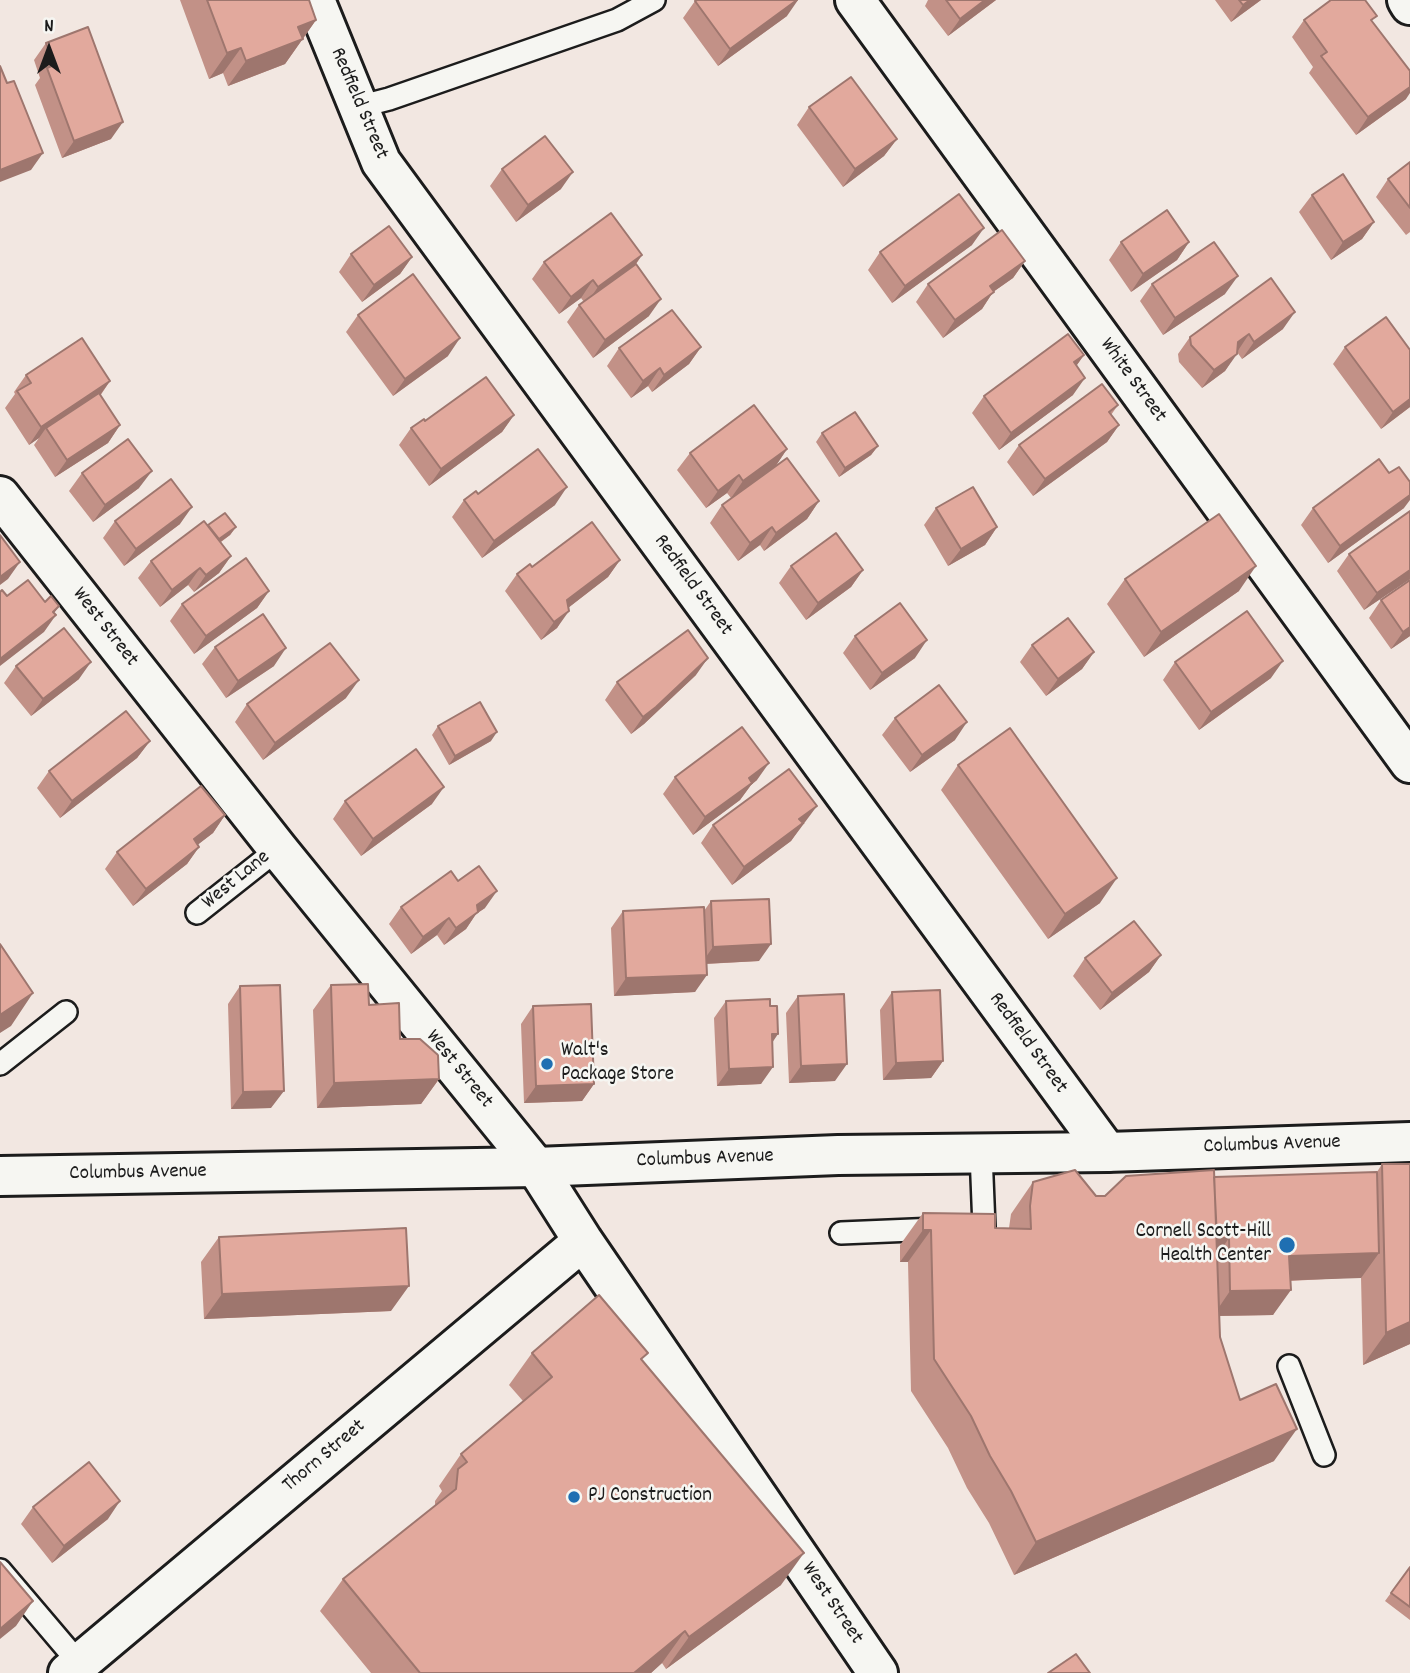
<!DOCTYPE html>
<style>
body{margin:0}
#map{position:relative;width:1410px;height:1673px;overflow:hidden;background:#f2e7e1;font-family:Dekko,sans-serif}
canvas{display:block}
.north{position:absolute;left:14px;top:14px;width:70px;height:70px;-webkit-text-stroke:5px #f6f6f2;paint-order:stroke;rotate:0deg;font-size:19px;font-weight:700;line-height:28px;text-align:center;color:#1c1c1c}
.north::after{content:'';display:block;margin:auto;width:24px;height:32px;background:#1c1c1c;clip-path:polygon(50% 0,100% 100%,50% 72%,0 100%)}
</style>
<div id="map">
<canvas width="1410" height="1673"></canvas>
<div class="north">N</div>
</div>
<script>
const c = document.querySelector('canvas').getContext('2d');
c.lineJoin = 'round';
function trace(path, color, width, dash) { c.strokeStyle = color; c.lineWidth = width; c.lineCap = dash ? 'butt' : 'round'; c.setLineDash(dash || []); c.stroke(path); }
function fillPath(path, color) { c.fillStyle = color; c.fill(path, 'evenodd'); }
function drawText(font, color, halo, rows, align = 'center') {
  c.font = font + ' Dekko,sans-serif'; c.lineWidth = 5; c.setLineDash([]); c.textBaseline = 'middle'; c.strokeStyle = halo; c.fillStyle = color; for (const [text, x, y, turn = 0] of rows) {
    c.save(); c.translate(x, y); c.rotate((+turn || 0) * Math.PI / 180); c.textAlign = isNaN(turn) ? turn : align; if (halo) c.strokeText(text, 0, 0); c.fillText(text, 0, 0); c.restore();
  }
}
const lane = new Path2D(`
 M358,107l31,-8 228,-79 37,-20
 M197,913l81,-64
 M0,1064l66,-52
 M841,1233l143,-6 -3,-74
 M1289,1366l35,89
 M0,1570l79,93`);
const street = new Path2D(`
 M315,0l66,162 726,990
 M855,0l555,763
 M1407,0l3,5
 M0,496l278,353 258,318 47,74 295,432
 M68,1673l515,-432`);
const primary = new Path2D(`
 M0,1176l536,-9 302,-12 269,-3 303,-10`);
trace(lane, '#1c1c1c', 26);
trace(street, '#1c1c1c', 44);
trace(primary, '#1c1c1c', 44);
trace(lane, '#f6f6f2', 21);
trace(street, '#f6f6f2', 38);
trace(primary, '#f6f6f2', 38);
fillPath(new Path2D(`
 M180,0h129l7,20 -31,44 -57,22 -5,-13 -14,6z
 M928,0h68l-48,36 -23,-30z
 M1215,0h46l-30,22z
 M695,1l92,15 -69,50 -35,-48z
 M1304,20l68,2 34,77 -50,36 -47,-62 4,-6 -21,-30z
 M46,43l65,96 -49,19 -27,-73 5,-7 -6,-18z
 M809,107l88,32 -13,17 -41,31 -46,-62z
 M1410,162v70l-4,3 -30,-38 12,-18z
 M502,169l59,20 -45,33 -26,-36z
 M1312,195l62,27 -12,17 -31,21 -32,-48z
 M1121,242h68l-12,18 -46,32 -22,-32z
 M972,245l-80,58 -24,-33 12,-18z
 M351,254l61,3 -12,17 -38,28 -23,-30z
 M642,255l-6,9 13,52 -56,42 -26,-36 12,-17 5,-3 -3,-4 -22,16 -27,-35 12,-17z
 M1025,261l-12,17 -20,14 -11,17 -39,29 -27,-36 12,-18z
 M1152,284l73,10 -62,41 -23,-34z
 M358,315l90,41 -55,40 -47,-64z
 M1283,329l-41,30 -5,-7 -12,19 -23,17 -23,-26 -1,-8 12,-17z
 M701,347l-12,17 -37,28 -4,-6 -17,12 -24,-32 12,-18z
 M1345,347l65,60 -29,22 -48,-65z
 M1084,355l-8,11 -3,29 -74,55 -27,-37 12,-17z
 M26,375l84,6 -10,15 20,29 -12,18 -53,34 -21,-32 5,-7 -10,7 -24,-37 10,-14 -1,-2z
 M1118,405l-7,10 8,10 -12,17 -74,54 -26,-34 12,-17z
 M514,415l-12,17 -73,54 -30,-41 12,-17 14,-7z
 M822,433l56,13 -7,9 -32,22 -23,-35z
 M787,449l-12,18 -44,31 -4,-5 -21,15 -29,-38 13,-17z
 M82,473l57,15 -46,34 -24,-31z
 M478,494l77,11 -73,53 -30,-41 12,-17z
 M819,501l-12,18 -43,32 -4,-6 -22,16 -28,-38 12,-18z
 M936,508l61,19 -12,18 -37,21 -24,-41z
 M1313,508h91l-76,55 -27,-38z
 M1410,511v68l-46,31 -27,-39 12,-17z
 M115,521l65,3 -56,42 -21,-28z
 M208,525l28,2 -6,8 -9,7 10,14 -12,17 -25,19 -6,-7 -28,22 -22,-29 13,-17z
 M620,560l-12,17 -40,31 -11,20 -16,12 -36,-49 12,-17 15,-7z
 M791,566l72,4 -12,17 -45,33 -27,-37z
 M1125,579l114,12 -95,66 -37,-53z
 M269,591l-12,17 -63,46 -24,-33 12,-17z
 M1381,600l29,36 -19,13 -22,-31z
 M855,636l60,22 -45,32 -27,-37z
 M1032,645l62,7 -12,17 -36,27 -26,-34z
 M215,647l59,19 -48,32 -24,-34z
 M1175,662l96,16 -72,52 -36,-50z
 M16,666l63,13 -48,37 -27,-33z
 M696,675l-52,49 -13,10 -26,-34 12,-18z
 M346,698l-83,62 -28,-38 12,-18z
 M895,718l60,22 -45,32 -28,-37z
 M438,726l53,15 -42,24 -17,-30z
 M150,741l-13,17 -77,60 -23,-30 12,-17z
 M958,765l142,138 -52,36 -107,-149z
 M675,777l82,3 -6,5 -11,15 -47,35 -30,-41z
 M345,801l87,3 -71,52 -28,-37z
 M225,815l-12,18 -15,11 1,3 -12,17 -54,42 -28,-37 12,-17z
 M805,823l-4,3 -10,15 -59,44 -31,-42 12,-18z
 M458,881l27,27 -9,6 -10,15 -22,16 -7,-10 -26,19 -22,-30 12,-17z
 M711,901l48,60 -53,3 -11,28 -81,4 -3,-68 12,-17h81z
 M1161,955l-12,17 -49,38 -27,-34 12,-18z
 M331,985l38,20 70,74 -18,25 -104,4 -4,-98z
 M240,986l31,122 -40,1 -3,-105z
 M892,992l51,69 -12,17 -48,2 -3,-70z
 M798,996l37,85 -46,2 -3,-70z
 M726,1001l44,5 2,37 -11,41 -44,2 -3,-68z
 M533,1006l61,78 -12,17 -58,2 -3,-79z
 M1382,1164l28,180 -47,21 -2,-88 -71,4 -17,34 -54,1 1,21 20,63 34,61 -260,114 -25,-52 -22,-35 -19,-40 -37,-57 -3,-129h-8v-17l23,-32 72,15h14l2,-14 22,-32 63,14h9l109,-19 163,-5z
 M219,1237l172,74 -187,8 -3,-57z
 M532,1353l110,7 139,225 -115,84 -4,-6 -11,10h-280l-51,-62 23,-32 92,-73v-5l7,-10 -3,-5 22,-32 62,-53 -14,-16z
 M33,1507l75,12 -56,44 -31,-39z
 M1410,1567v53l-25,-19z`), '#c29187');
fillPath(new Path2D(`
 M797,0h1l-11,16 -69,50 12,-17z
 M985,0h11l-48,36 12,-17z
 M1250,0h11l-30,22 12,-17z
 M316,20l-31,44 -57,22 18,-25 52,-34z
 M241,48l-18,25 -14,6 18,-26z
 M1410,87v6l-4,6 -50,36 12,-18z
 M123,122l-12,17 -49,19 12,-17z
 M897,139l-13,17 -41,31 12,-18z
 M43,153l-12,17 -31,12v-12z
 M573,172l-12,17 -45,33 12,-17z
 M1374,222l-12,17 -31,21 12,-18z
 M984,228l-12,17 -80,58 13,-17z
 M1189,242l-12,18 -46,32 12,-18z
 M642,255l-12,17 -44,32 12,-17z
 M412,257l-12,17 -38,28 12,-17z
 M1025,261l-12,17 -20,14 -11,17 -39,29 12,-18 35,-34z
 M1238,276l-13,18 -62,41 12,-17z
 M593,280l-12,18 -22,16 12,-17z
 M661,299l-12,17 -56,42 12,-18z
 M1295,312l-12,17 -41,30 12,-17z
 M1249,334l-12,18 1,-10z
 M460,338l-12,18 -55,40 12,-17z
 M701,347l-12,17 -37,28 12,-17z
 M1237,354l-12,17 -23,17 12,-18z
 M1084,355l-12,17 2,-10z
 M660,368l-12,18 -17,12 12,-17z
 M1085,378l-12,17 -74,55 12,-17z
 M110,381l-12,17 -52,30 -7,10 -10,7 12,-18z
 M1410,399v8l-29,22 12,-17z
 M514,415l-12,17 -73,54 12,-17z
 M120,425l-12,18 -53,34 12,-17z
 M1119,425l-12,17 -74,54 12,-17z
 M878,446l-7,9 -32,22 6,-9z
 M787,449l-12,18 -44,31 12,-17z
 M152,471l-13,17 -46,34 12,-17z
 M739,475l-12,18 -21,15 12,-17z
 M567,487l-12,18 -73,53 12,-17z
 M1410,495v5l-6,8 -76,55 12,-17z
 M819,501l-12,18 -43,32 12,-18z
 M192,507l-12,17 -56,42 12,-17z
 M236,527l-6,8 -25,18 7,-8z
 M772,527l-12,18 -22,16 12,-18z
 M997,527l-12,18 -37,21 13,-17z
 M231,556l-12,17 -25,19 12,-17z
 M620,560l-12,17 -53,41 12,-18z
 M20,562l-12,17 -8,6v-8z
 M1256,566l-17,25 -95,66 17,-25z
 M200,568l-12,17 -28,22 12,-17z
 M863,570l-12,17 -45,33 12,-17z
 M1410,570v9l-46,31 13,-17z
 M269,591l-12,17 -63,46 12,-18z
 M59,606l-9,13 6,-4 -12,17 -44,34v-7z
 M569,611l-12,17 -16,12 13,-18z
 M1410,627v9l-19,13 12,-17z
 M927,640l-12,18 -45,32 12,-17z
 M286,648l-12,18 -48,32 12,-17z
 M1094,652l-12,17 -36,27 12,-17z
 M708,658l-12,17 -52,49 -13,10 12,-17z
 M1283,661l-12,17 -72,52 12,-18z
 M91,662l-12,17 -48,37 12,-17z
 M359,680l-13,18 -83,62 12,-17z
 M967,722l-12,18 -45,32 12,-17z
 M497,732l-6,9 -42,24 6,-9z
 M150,741l-13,17 -77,60 12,-17z
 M769,763l-12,17 -6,5 -11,15 -47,35 12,-18 44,-39z
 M444,787l-12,17 -71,52 12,-17z
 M817,806l-26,35 -59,44 12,-18 55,-48z
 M225,815l-12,18 -31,24 12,-18z
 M199,847l-12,17 -54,42 13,-17z
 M1117,878l-17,25 -52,36 17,-25z
 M497,891l-12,17 -9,6 -10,15 -22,16 12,-17 21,-23z
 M449,918l-12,17 -26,19 12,-17z
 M771,944l-12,17 -58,3 12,-17z
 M1161,955l-12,17 -49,38 12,-17z
 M707,975l-12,17 -81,4 12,-18z
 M33,993l-22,33 -11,7v-18z
 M772,1034h6l-12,18z
 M943,1061l-12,17 -48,2 13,-17z
 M847,1064l-12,17 -46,2 12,-17z
 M773,1067l-12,17 -44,2 12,-17z
 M439,1079l-18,25 -104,4 17,-25z
 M594,1084l-12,17 -58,2 12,-17z
 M284,1091l-13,17 -40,1 12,-17z
 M923,1230h8l-23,32h-8z
 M1212,1238h17l-17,25z
 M1379,1253l-18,25 -89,3 17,-25z
 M409,1286l-18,25 -187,8 18,-25z
 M1291,1290l-18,25 -60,1 17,-25z
 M1410,1322v22l-47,21 23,-32z
 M1297,1429l-23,32 -260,114 22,-33z
 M120,1501l-12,18 -56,44 12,-17z
 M804,1553l-23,32 -115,84 23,-32z
 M33,1601l-17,25 -16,13v-10z
 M685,1631l-23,32 -11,10h-17z`), '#9e766e');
const building = new Path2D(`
 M207,0h102l7,20 -18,7 5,12 -57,22 -5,-13 -14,5z
 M697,0h100l-67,49 -35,-48z
 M946,0h39l-25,19z
 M1239,0h11l-7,5z
 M1331,0h34l12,16 -6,4 39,51v16l-42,30 -47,-61 6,-4 -23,-32z
 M88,27l35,95 -49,19 -27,-73 7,-3 -8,-22z
 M0,66l7,17 7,-2 29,72 -43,17z
 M851,77l46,62 -42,30 -46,-62z
 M545,136l28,36 -45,33 -26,-36z
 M1410,162v46l-22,-29z
 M1343,174l31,48 -31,20 -31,-47z
 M959,194l25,34 -79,58 -25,-34z
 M1167,210l22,32 -46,32 -22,-32z
 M611,213l31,42 -44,32 -5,-7 -22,17 -27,-35z
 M389,226l23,31 -38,28 -23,-31z
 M1002,230l23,31 -35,25 4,6 -39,28 -27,-36z
 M1214,242l24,34 -63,42 -23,-34z
 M636,264l25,35 -56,41 -26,-35z
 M413,274l47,64 -55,41 -47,-64z
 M1271,278l24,34 -41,30 -5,-8 -11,8 -1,12 -23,16 -23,-25 -1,-8z
 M672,310l29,37 -37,28 -4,-7 -17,13 -24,-33z
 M1386,317l24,33v49l-17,13 -48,-65z
 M1068,334l16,21 -10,7 11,16 -74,55 -27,-37z
 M82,338l28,43 -69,46 -24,-36 14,-8 -5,-8z
 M486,377l28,38 -73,54 -30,-41 13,-9 1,2z
 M1102,384l16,21 -9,7 10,13 -74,54 -26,-34z
 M99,393l21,32 -53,35 -21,-32z
 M754,405l33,44 -44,32 -4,-6 -21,16 -28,-38z
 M855,412l23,34 -33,22 -23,-35z
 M128,439l24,32 -47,34 -23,-32z
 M538,449l29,38 -73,54 -30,-41 12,-9 2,3z
 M787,458l32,43 -43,32 -4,-6 -22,16 -28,-38z
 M1379,459l10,14 10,-6 11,15v13l-70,51 -27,-38z
 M171,479l21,28 -56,42 -21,-28z
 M973,487l24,40 -36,22 -25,-41z
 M1410,511v59l-33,23 -28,-39z
 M225,513l11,14 -17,12 -11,-14z
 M1219,514l37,52 -95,66 -36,-53z
 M204,521l27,35 -25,19 -6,-7 -28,22 -21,-29z
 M592,522l28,38 -53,40 2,11 -15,11 -37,-48 13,-10 2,3z
 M836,533l27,37 -45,33 -27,-37z
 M0,535l20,27 -20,15z
 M246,558l23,33 -63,45 -24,-32z
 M28,580l17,22 6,-6 8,10 -6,6 3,3 -56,44v-67l2,-2 5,6z
 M1410,580v47l-7,5 -22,-32z
 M900,603l27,37 -45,33 -27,-37z
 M1247,611l36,50 -72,51 -36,-50z
 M263,614l23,34 -48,33 -23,-34z
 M1068,618l26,34 -36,27 -26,-34z
 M64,628l27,34 -48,37 -27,-33z
 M688,630l20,28 -52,49 -13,10 -26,-35z
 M330,643l29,37 -84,63 -28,-39z
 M939,685l28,37 -45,33 -27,-37z
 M480,702l17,30 -42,24 -17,-30z
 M126,711l24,30 -78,60 -23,-30z
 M742,727l27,36 -20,15 3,5 -47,34 -30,-40z
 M1010,728l107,150 -52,36 -107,-149z
 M416,749l28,38 -71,52 -28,-38z
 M789,769l28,37 -18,13 4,4 -59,44 -31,-42z
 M201,786l24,29 -31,24 5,8 -53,42 -29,-37z
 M479,866l18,25 -20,14 1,7 -22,16 -7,-10 -26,19 -22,-30 50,-36 7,10z
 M769,899l2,45 -58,3 -2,-46z
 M704,907l3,68 -81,3 -3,-67z
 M1134,921l27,34 -49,38 -27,-35z
 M0,944l33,49 -33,22z
 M368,984l1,21 30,-2 1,36h20l18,16 1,24 -105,4 -3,-98z
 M280,985l4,106 -41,1 -3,-106z
 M940,990l3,71 -47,2 -4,-71z
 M844,994l3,70 -46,2 -3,-70z
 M770,999v7h7l1,28h-6l1,33 -44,2 -3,-68z
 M591,1004l3,80 -58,2 -3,-80z
 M1382,1164h28v158l-24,11z
 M1075,1170l21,26h9l21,-20 88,-6 6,167 20,63 36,-16 21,45 -261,113 -25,-51 -21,-35 -19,-40 -37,-57 -3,-129h-8v-17l72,1v14l36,1 -1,-23 3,-24z
 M1377,1172l2,81 -90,3 2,34 -61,1 -1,-53h-12l-3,-61z
 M406,1228l3,58 -187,8 -3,-57z
 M599,1295l49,58 -7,6 163,194 -115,84 -4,-6 -51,42h-214l-77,-94 113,-90 2,-20 9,-7 -6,-8 91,-77 -20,-24z
 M89,1462l31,39 -56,45 -31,-39z
 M0,1562l33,39 -33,28z
 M1410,1567v40l-19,-14z
 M1076,1654l14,19h-42z`);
fillPath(building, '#e2a99d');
trace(building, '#9e766e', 2);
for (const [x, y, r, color] of [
 [547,1064,7,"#1f6fb2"],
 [1287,1245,9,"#1f6fb2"],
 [574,1497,7,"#1f6fb2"]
]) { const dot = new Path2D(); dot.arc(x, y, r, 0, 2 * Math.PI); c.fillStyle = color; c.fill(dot); trace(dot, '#f6f6f2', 2.5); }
drawText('21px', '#1c1c1c', '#f6f6f2', [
 ["Redfield Street",358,104,67],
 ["White Street",1132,381,54],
 ["Redfield Street",692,586,54],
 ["West Street",104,628,52],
 ["West Lane",237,881,-39],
 ["Redfield Street",1027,1044,54],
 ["West Street",458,1070,51],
 ["Columbus Avenue",1272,1146,-2],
 ["Columbus Avenue",705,1160,-2],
 ["Columbus Avenue",138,1174,-1],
 ["Thorn Street",325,1457,-40],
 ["West Street",831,1604,56]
]);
drawText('21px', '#1c1c1c', '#f6f6f2', [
 ["Walt's",561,1052],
 ["Package Store",561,1076],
 ["Cornell Scott-Hill",1271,1233,"right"],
 ["Health Center",1271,1257,"right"],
 ["PJ Construction",588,1497]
], 'left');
</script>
